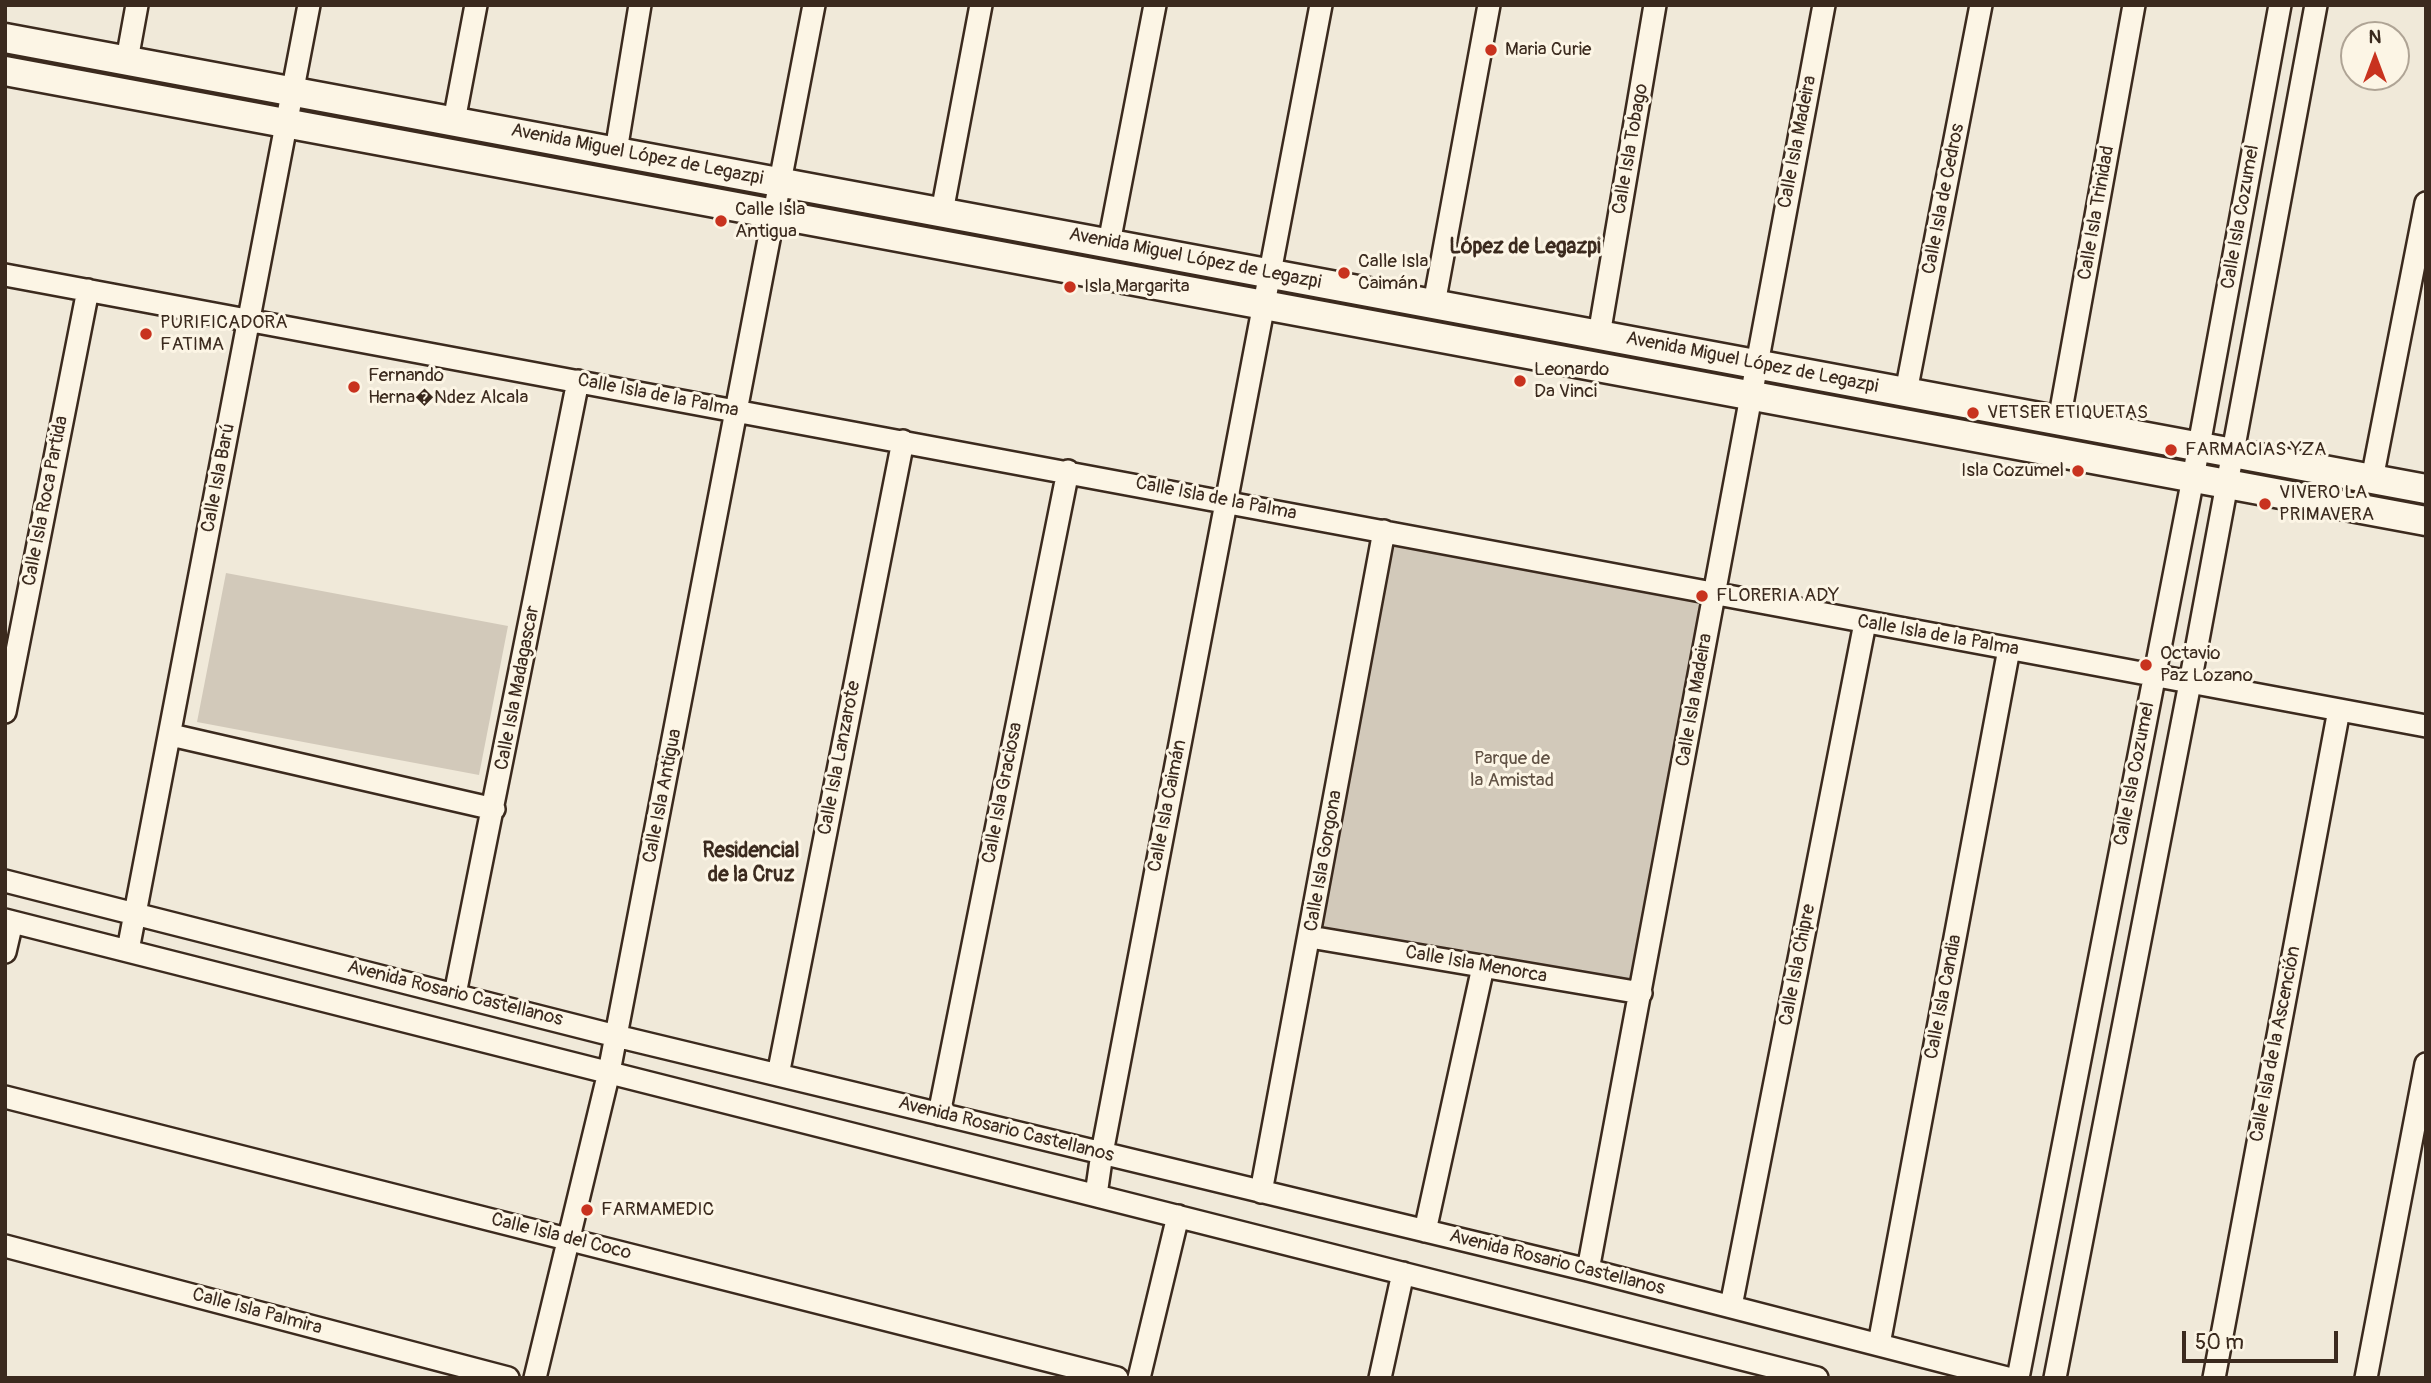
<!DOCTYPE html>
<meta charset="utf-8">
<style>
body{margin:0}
#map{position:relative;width:2431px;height:1383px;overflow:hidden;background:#f0e9d9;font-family:Pangolin,sans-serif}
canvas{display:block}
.frame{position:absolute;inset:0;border:7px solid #3b2a1e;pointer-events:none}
.north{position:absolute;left:2340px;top:21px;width:70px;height:70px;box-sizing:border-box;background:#fcf5e5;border:2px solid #afa495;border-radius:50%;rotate:0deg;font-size:19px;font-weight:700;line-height:28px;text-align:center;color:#3b2a1e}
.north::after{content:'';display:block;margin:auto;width:24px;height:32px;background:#c8321e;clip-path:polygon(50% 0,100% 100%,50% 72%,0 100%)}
.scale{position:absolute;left:2182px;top:1331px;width:156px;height:32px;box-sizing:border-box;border:4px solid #3b2a1e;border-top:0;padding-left:9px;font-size:21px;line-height:24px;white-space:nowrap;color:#3b2a1e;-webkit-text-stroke:5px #fcf5e5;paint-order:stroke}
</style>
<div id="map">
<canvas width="2431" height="1383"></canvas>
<div class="frame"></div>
<div class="north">N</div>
<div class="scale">50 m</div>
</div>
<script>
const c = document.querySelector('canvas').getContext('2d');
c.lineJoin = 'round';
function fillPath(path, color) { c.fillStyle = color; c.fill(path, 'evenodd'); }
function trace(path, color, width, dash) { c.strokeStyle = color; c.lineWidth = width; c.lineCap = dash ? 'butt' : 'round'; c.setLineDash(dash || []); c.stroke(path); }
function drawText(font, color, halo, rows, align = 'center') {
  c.font = font + ' Pangolin,sans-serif'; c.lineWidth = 6; c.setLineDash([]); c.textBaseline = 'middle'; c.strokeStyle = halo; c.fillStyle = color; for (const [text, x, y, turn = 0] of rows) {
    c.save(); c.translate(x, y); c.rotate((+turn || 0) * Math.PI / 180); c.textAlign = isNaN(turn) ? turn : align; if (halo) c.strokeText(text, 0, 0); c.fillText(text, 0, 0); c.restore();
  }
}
fillPath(new Path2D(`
 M1390,539l317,60 -71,386 -317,-53z
 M226,573l282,53 -29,149 -282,-53z`), '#d2c9ba');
const minor = new Path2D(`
 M127,60l10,-55
 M454,121l22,-116
 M616,151l24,-146
 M942,212l39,-207
 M1109,243l46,-238
 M5,275l2421,451
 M1434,304l55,-299
 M1599,335l56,-330
 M1906,392l75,-387
 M2059,421l75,-416
 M2372,479l54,-276
 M5,712l83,-422
 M171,735l323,74
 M5,881l611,155 972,234 419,108
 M5,920l1812,458
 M1310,937l331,56
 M128,950l181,-945
 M5,952l7,-30
 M455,994l123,-613
 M778,1075l125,-634
 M5,1097l1112,281
 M939,1114l129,-643
 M1261,1192l123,-661
 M1096,1195l6,-42 219,-1148
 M1425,1231l58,-264
 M5,1246l503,132
 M1588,1270l236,-1265
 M1731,1306l134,-683
 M1879,1344l130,-695
 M535,1378l74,-306 205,-1067
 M1139,1378l39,-162
 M1380,1378l23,-105
 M2018,1378l175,-900 87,-473
 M2055,1378l135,-695 126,-678
 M2214,1378l125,-668
 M2366,1378l60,-314`);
const major = new Path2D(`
 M5,38l2421,451
 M5,71l2421,450`);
trace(minor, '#3b2a1e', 26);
trace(major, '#3b2a1e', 33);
trace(minor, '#fcf5e5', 21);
trace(major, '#fcf5e5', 28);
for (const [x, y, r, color] of [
 [1491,50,7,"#c8321e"],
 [721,221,7,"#c8321e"],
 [1344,273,7,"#c8321e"],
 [1070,287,7,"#c8321e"],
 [146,334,7,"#c8321e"],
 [1520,381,7,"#c8321e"],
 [354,387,7,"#c8321e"],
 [1973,413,7,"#c8321e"],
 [2171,450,7,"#c8321e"],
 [2078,471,7,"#c8321e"],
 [2265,504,7,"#c8321e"],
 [1702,596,7,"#c8321e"],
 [2146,665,7,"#c8321e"],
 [587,1210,7,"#c8321e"]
]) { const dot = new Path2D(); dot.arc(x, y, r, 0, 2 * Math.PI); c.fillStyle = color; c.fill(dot); trace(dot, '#fcf5e5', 2.5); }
drawText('19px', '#3b2a1e', '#fcf5e5', [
 ["Maria Curie",1505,50],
 ["Calle Isla",735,210],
 ["Antigua",735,232],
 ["Calle Isla",1358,262],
 ["Caimán",1358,284],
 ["Isla Margarita",1084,287],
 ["PURIFICADORA",160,323],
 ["FATIMA",160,345],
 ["Leonardo",1534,370],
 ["Da Vinci",1534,392],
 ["Fernando",368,376],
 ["Herna�Ndez Alcala",368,398],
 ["VETSER ETIQUETAS",1987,413],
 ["FARMACIAS YZA",2185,450],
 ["Isla Cozumel",2064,471,"right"],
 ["VIVERO LA",2279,493],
 ["PRIMAVERA",2279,515],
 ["FLORERIA ADY",1716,596],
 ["Octavio",2160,654],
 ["Paz Lozano",2160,676],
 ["FARMAMEDIC",601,1210]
], 'left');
drawText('19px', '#3b2a1e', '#fcf5e5', [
 ["Calle Isla Madeira",1798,142,-79],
 ["Calle Isla Tobago",1631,149,-80],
 ["Avenida Miguel López de Legazpi",637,155,11],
 ["Calle Isla de Cedros",1944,199,-79],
 ["Calle Isla Trinidad",2097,213,-80],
 ["Calle Isla Cozumel",2241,217,-80],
 ["Avenida Miguel López de Legazpi",1195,259,11],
 ["Avenida Miguel López de Legazpi",1752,363,11],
 ["Calle Isla de la Palma",658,396,11],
 ["Calle Isla Barú",219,478,-79],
 ["Calle Isla de la Palma",1216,499,11],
 ["Calle Isla Roca Partida",46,501,-79],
 ["Calle Isla de la Palma",1938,636,10],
 ["Calle Isla Madagascar",518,688,-79],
 ["Calle Isla Madeira",1695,700,-80],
 ["Calle Isla Lanzarote",840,758,-79],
 ["Calle Isla Cozumel",2135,774,-79],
 ["Calle Isla Graciosa",1003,793,-79],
 ["Calle Isla Antigua",663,796,-79],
 ["Calle Isla Caimán",1168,806,-79],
 ["Calle Isla Gorgona",1324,861,-80],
 ["Calle Isla Menorca",1476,965,10],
 ["Calle Isla Chipre",1798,965,-79],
 ["Avenida Rosario Castellanos",455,994,14],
 ["Calle Isla Candia",1944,997,-79],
 ["Calle Isla de la Ascención",2276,1044,-79],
 ["Avenida Rosario Castellanos",1006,1130,14],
 ["Calle Isla del Coco",561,1237,14],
 ["Avenida Rosario Castellanos",1557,1263,14],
 ["Calle Isla Palmira",257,1312,15]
]);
drawText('19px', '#615245', '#fcf5e5', [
 ["Parque de",1512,759],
 ["la Amistad",1512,781]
]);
drawText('bold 21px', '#3b2a1e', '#fcf5e5', [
 ["López de Legazpi",1525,248],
 ["Residencial",751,852],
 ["de la Cruz",751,876]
]);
</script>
